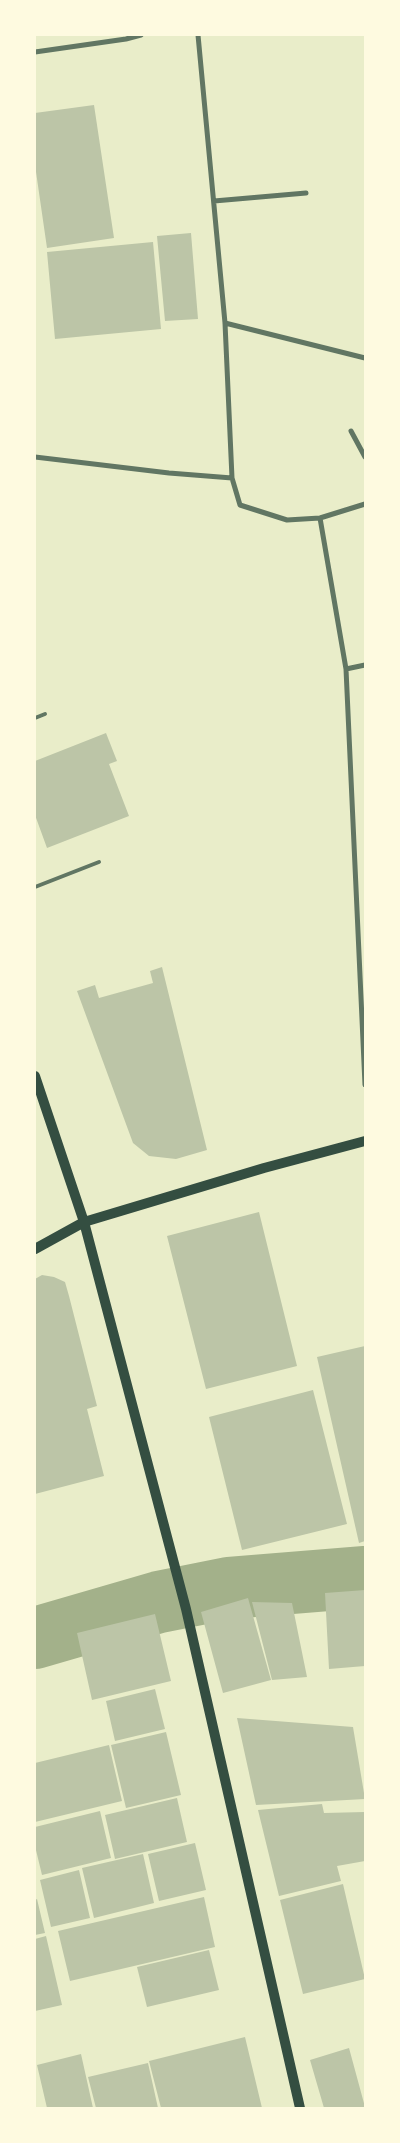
<!DOCTYPE html>
<style>
body{margin:0}
#map{position:relative;width:400px;height:2143px;overflow:hidden;background:#e9edc9;font-family:Arial,sans-serif}
canvas{display:block}
.frame{position:absolute;inset:0;border:36px solid #fefae0;pointer-events:none}
</style>
<div id="map">
<canvas width="400" height="2143"></canvas>
<div class="frame"></div>
</div>
<script>
const c = document.querySelector('canvas').getContext('2d');
c.lineJoin = 'round';
function trace(path, color, width, dash) { c.strokeStyle = color; c.lineWidth = width; c.lineCap = dash ? 'butt' : 'round'; c.setLineDash(dash || []); c.stroke(path); }
function fillPath(path, color) { c.fillStyle = color; c.fill(path, 'evenodd'); }
trace(new Path2D(`
 M35,1638l124,-36 70,-14 136,-11`), '#a3b18a', 62);
fillPath(new Path2D(`
 M94,105l20,133 -67,10 -12,-83v-52z
 M191,233l7,86 -33,2 -8,-85z
 M153,242l8,87 -106,10 -8,-87z
 M106,733l11,28 -8,3 20,52 -82,32 -12,-33v-54z
 M162,967l45,183 -31,9 -27,-3 -16,-13 -56,-152 18,-6 4,13 54,-15 -3,-12z
 M259,1212l38,154 -91,23 -39,-153z
 M42,1275l12,2 11,5 4,14 28,110 -10,3 17,67 -69,18v-215z
 M365,1346v195l-6,2 -42,-186z
 M313,1390l34,134 -105,26 -33,-133z
 M365,1590v76l-36,3 -4,-76z
 M248,1598l23,82 -48,13 -22,-81z
 M252,1602l40,1 15,74 -35,3z
 M155,1614l16,67 -79,19 -15,-67z
 M155,1689l10,40 -50,12 -9,-40z
 M237,1718l116,9 12,72 -109,6z
 M166,1732l15,63 -55,13 -15,-63z
 M109,1745l13,56 -87,21v-59z
 M177,1798l10,44 -72,17 -10,-44z
 M322,1804l2,9 41,-1v49l-28,5 4,15 -62,15 -21,-86z
 M100,1811l11,47 -69,17 -7,-29v-19z
 M195,1843l11,47 -47,11 -11,-47z
 M143,1854l11,49 -60,15 -12,-50z
 M79,1870l11,48 -39,9 -11,-47z
 M343,1884l22,95 -62,15 -23,-94z
 M204,1897l11,50 -145,34 -12,-50z
 M37,1899l8,34 -10,2v-35z
 M46,1936l16,69 -27,6v-72z
 M209,1950l10,40 -72,17 -10,-40z
 M245,2037l17,71h-101l-12,-47z
 M349,2048l16,59 -41,1 -14,-48z
 M81,2054l12,54h-46l-10,-43z
 M148,2063l10,45h-62l-8,-31z`), '#bcc5a7');
trace(new Path2D(`
 M35,718l10,-4
 M35,887l64,-25`), '#617663', 4);
trace(new Path2D(`
 M198,35l27,288 7,155
 M35,52l91,-13 15,-4
 M214,201l92,-8
 M225,323l140,35
 M351,431l14,26
 M35,457l134,16 63,5 8,27 47,15 33,-2 45,-14
 M320,518l26,151 19,416
 M346,669l19,-4`), '#617663', 5);
trace(new Path2D(`
 M35,1076l49,146 102,387 114,499
 M35,1249l49,-27 180,-54 101,-27`), '#344e41', 10);
</script>
